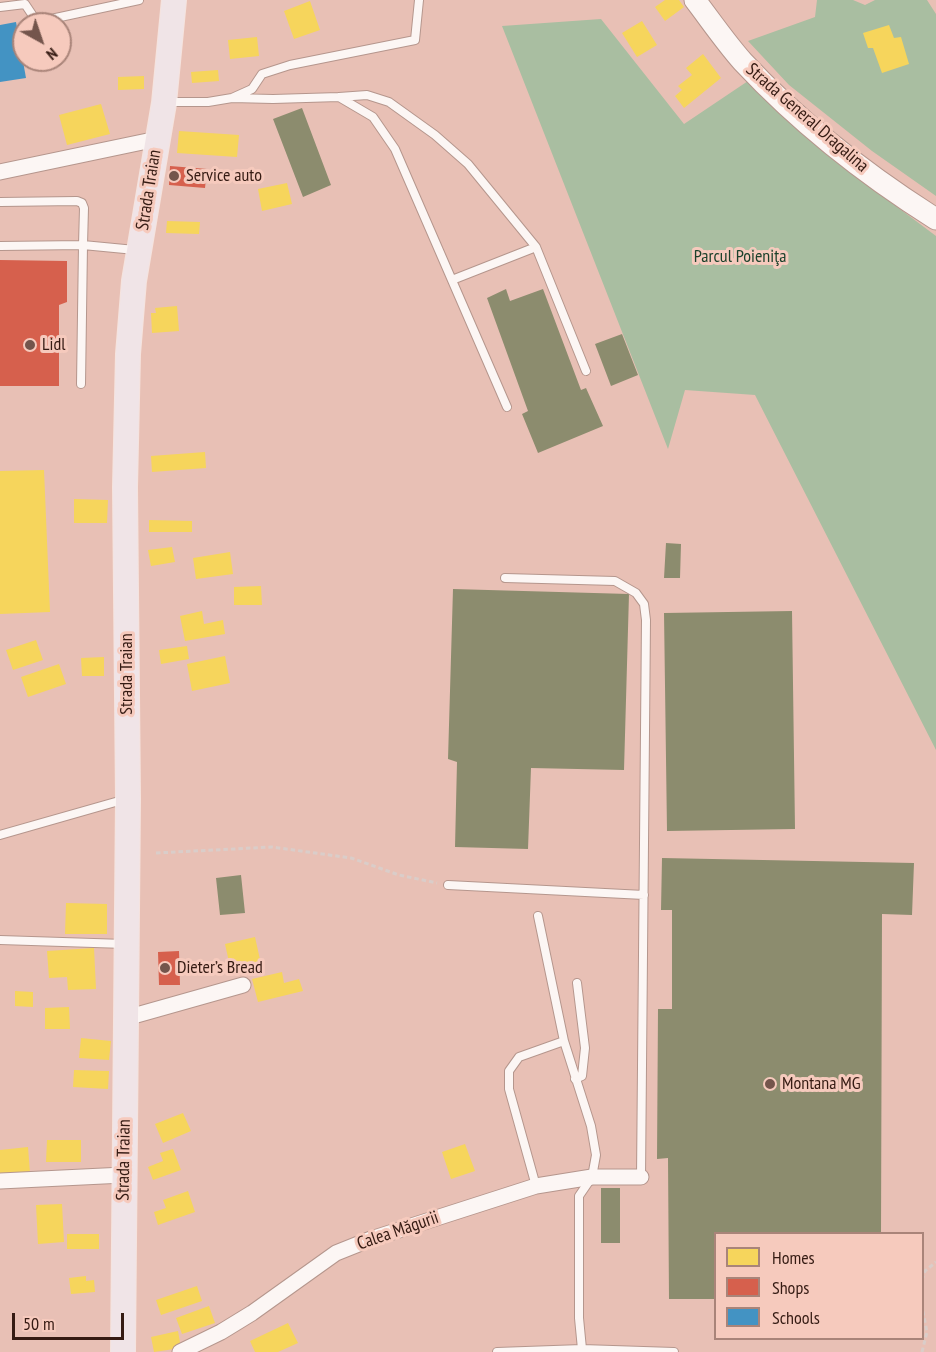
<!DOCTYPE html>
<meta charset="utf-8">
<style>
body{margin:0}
#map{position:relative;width:936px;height:1352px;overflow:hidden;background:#e8c0b5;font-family:"PT Sans Narrow",sans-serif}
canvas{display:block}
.legend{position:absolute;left:714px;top:1232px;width:210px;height:108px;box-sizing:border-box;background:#f6cabd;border:2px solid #a98479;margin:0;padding:8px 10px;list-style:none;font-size:18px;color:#351b13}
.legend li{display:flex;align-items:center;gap:12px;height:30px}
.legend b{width:30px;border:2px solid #a98479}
.north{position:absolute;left:12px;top:12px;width:60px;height:60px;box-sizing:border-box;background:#f6cabd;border:2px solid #a98479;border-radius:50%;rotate:140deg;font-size:16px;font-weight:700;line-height:24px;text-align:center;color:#351b13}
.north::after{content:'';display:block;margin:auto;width:21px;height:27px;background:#74554c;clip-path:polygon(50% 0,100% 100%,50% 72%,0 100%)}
.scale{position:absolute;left:12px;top:1313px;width:112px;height:27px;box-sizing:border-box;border:3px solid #351b13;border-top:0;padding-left:8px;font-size:18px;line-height:21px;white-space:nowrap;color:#351b13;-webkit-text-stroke:4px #f6cabd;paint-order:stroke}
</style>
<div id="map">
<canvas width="936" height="1352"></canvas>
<ul class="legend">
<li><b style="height:16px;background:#f6d55c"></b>Homes</li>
<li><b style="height:16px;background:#d6604d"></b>Shops</li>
<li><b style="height:16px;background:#4393c3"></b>Schools</li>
</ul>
<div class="north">N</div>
<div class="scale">50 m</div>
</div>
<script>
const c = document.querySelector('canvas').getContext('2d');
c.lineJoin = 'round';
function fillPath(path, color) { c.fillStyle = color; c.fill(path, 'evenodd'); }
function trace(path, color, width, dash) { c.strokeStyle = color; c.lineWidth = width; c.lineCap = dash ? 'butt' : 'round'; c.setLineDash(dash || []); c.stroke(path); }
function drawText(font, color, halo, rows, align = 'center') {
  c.font = font + ' "PT Sans Narrow",sans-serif'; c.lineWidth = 6; c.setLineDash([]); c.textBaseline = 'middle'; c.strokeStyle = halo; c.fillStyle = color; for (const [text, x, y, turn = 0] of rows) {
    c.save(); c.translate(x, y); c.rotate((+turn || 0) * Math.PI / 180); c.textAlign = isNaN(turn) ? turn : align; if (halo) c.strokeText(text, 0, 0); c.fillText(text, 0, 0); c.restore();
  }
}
fillPath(new Path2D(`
 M817,0h36l12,5 10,-5h52l9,14v182l-64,-45 -83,-66 -41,-44 67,-24z
 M601,19l83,105 64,-43 96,86 92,69v514l-181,-355 -70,-5 -17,59 -166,-423z`), '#a9bea1');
fillPath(new Path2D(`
 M665,0h14l5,7 -19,14 -10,-14z
 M310,1l10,29 -26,9 -10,-28z
 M642,21l15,24 -20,12 -15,-24z
 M889,25l5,13 7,-1 8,27 -27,9 -9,-25h-5l-5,-15z
 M257,37l2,19 -29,3 -2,-19z
 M703,54l18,24 -37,30 -9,-12 7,-6 -4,-4 14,-11 -6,-7z
 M218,70l1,11 -27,2 -1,-11z
 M144,76v13l-26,1v-13z
 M101,104l9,30 -43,11 -8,-30z
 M179,131l60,4 -2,22 -60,-4z
 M287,183l5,21 -30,7 -4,-22z
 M167,221l33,1 -1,12 -33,-1z
 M177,306l2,25 -27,2 -1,-20h5l-1,-5z
 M205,452l1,16 -54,4 -1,-16z
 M44,470l6,142 -50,2v-143z
 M74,499l34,1 -1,23h-33z
 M149,520l43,1v11h-43z
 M172,547l3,15 -24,4 -3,-16z
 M230,552l3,22 -37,5 -3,-21z
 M261,586l1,19h-28v-18z
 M202,611l2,13 19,-4 2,14 -40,7 -5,-25z
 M36,640l7,20 -30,10 -7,-20z
 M187,646l2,13 -28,5 -2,-14z
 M225,656l5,27 -38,8 -5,-27z
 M104,657v19h-22l-1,-18z
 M59,664l7,20 -38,13 -7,-20z
 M66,903l41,1v30h-42z
 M255,937l6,27 -30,7 -6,-27z
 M94,948l2,41 -28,1 -1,-13 -18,1 -2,-27z
 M282,972l2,11 15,-4 4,12 -45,11 -6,-23z
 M15,991l18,1v15l-18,-1z
 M69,1007l1,22h-25v-21z
 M81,1038l30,3 -2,19 -30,-2z
 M74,1070l35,1 -1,18 -35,-2z
 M183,1113l8,18 -28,12 -8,-19z
 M47,1140h34v22h-35z
 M465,1144l10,27 -24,8 -9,-27z
 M28,1147l2,26 -30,2v-25z
 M173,1149l8,21 -28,10 -5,-13 15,-6 -3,-8z
 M188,1191l7,21 -37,13 -4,-13 12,-4 -3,-8z
 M62,1204l2,38 -26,2 -2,-39z
 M67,1234h32v15h-32z
 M86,1276v5l8,-1 1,12 -24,2 -2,-16z
 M197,1286l5,15 -41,14 -5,-15z
 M209,1306l6,17 -33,11 -6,-16z
 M288,1323l10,20 -20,9h-23l-5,-11z
 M178,1331l3,17 -27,4 -3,-15z`), '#f6d55c');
fillPath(new Path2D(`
 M170,166l37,3 -2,19 -36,-3z
 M0,260l67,1v41l-8,3v81h-59z
 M179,951l1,34h-21l-1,-33z`), '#d6604d');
fillPath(new Path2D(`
 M16,22l10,56 -26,4v-57z`), '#4393c3');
fillPath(new Path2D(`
 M302,108l29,77 -28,12 -30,-78z
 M506,289l4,12 33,-12 38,101 5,-2 17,38 -65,27 -16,-39 6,-3 -41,-113z
 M622,334l16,41 -27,11 -16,-42z
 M666,543l15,1 -1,34h-16z
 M453,589l176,5 -5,176 -93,-2 -3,81 -73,-2 2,-85 -9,-3z
 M792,611l3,218 -128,2 -3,-218z
 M662,858l252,5 -2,52 -30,-1 -1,320h-165v65h-47l-1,-141 -11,1 1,-150h14v-99h-11z
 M241,875l4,38 -25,2 -4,-37z
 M601,1188h19v55h-19z`), '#8c8c6e');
const lane = new Path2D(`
 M0,7l25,-3 12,18 102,-22
 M339,97l28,-2 22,7 46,33 33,29 68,83 50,124
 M232,98l41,1 66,-2 34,20 22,32 112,258
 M168,102h40l24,-4 20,-9 10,-15 28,-9 125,-25 4,-40
 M0,202l77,-1 5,2 2,5 -1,37 -83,1
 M452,280l84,-33
 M81,384l2,-139 52,5
 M505,578l110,3 21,12 8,11 2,16 -5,557
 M0,835l126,-36
 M448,885l196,10
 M538,916l26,125 27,85 5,29 -4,22 -13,19v122l3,31
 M0,940l125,4
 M575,1079l7,-3 3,-28 -8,-65
 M536,1186l-27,-97v-18l10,-14 45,-16
 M497,1352l85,-3 92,3`);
const street = new Path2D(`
 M0,172l157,-33
 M126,1018l117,-33
 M0,1181l124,-6
 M180,1352l41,-20 31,-19 84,-60 35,-14 165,-53 56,-9h49`);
const secondary = new Path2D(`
 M695,0c16,21 31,43 48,62 57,61 123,113 193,157`);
const primary = new Path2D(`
 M123,1352l5,-553 -3,-312 3,-133 6,-73 30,-178 10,-103`);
trace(lane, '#b5968d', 10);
trace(street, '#b5968d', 17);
trace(secondary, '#b5968d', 23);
trace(primary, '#f5e3de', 26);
trace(new Path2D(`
 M156,853l116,-6 79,11 48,17 38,8
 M922,1280l3,-9 11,-9
 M922,1352l5,-20 -5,-25`), '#dacdc9', 3, [4.5, 3]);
trace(lane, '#fcf6f4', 8);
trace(street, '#fcf6f4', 15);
trace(secondary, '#fcf6f4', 21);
trace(primary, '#f0e4e7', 24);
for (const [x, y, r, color] of [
 [174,176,6,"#74554c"],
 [30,345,6,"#74554c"],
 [165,968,6,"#74554c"],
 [770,1084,6,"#74554c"]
]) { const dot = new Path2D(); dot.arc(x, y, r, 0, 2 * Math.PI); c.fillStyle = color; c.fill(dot); trace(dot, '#f6cabd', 2); }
drawText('18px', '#351b13', '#f6cabd', [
 ["Strada General Dragalina",807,118,41],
 ["Strada Traian",149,190,-81],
 ["Strada Traian",127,674,-90],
 ["Strada Traian",124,1160,-89],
 ["Calea Măgurii",398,1231,-19]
]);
drawText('18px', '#351b13', '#f6cabd', [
 ["Service auto",186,176],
 ["Lidl",42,345],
 ["Dieter’s Bread",177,968],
 ["Montana MG",782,1084]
], 'left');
drawText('18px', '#1b412b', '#f6cabd', [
 ["Parcul Poieniţa",740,257]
]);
</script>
